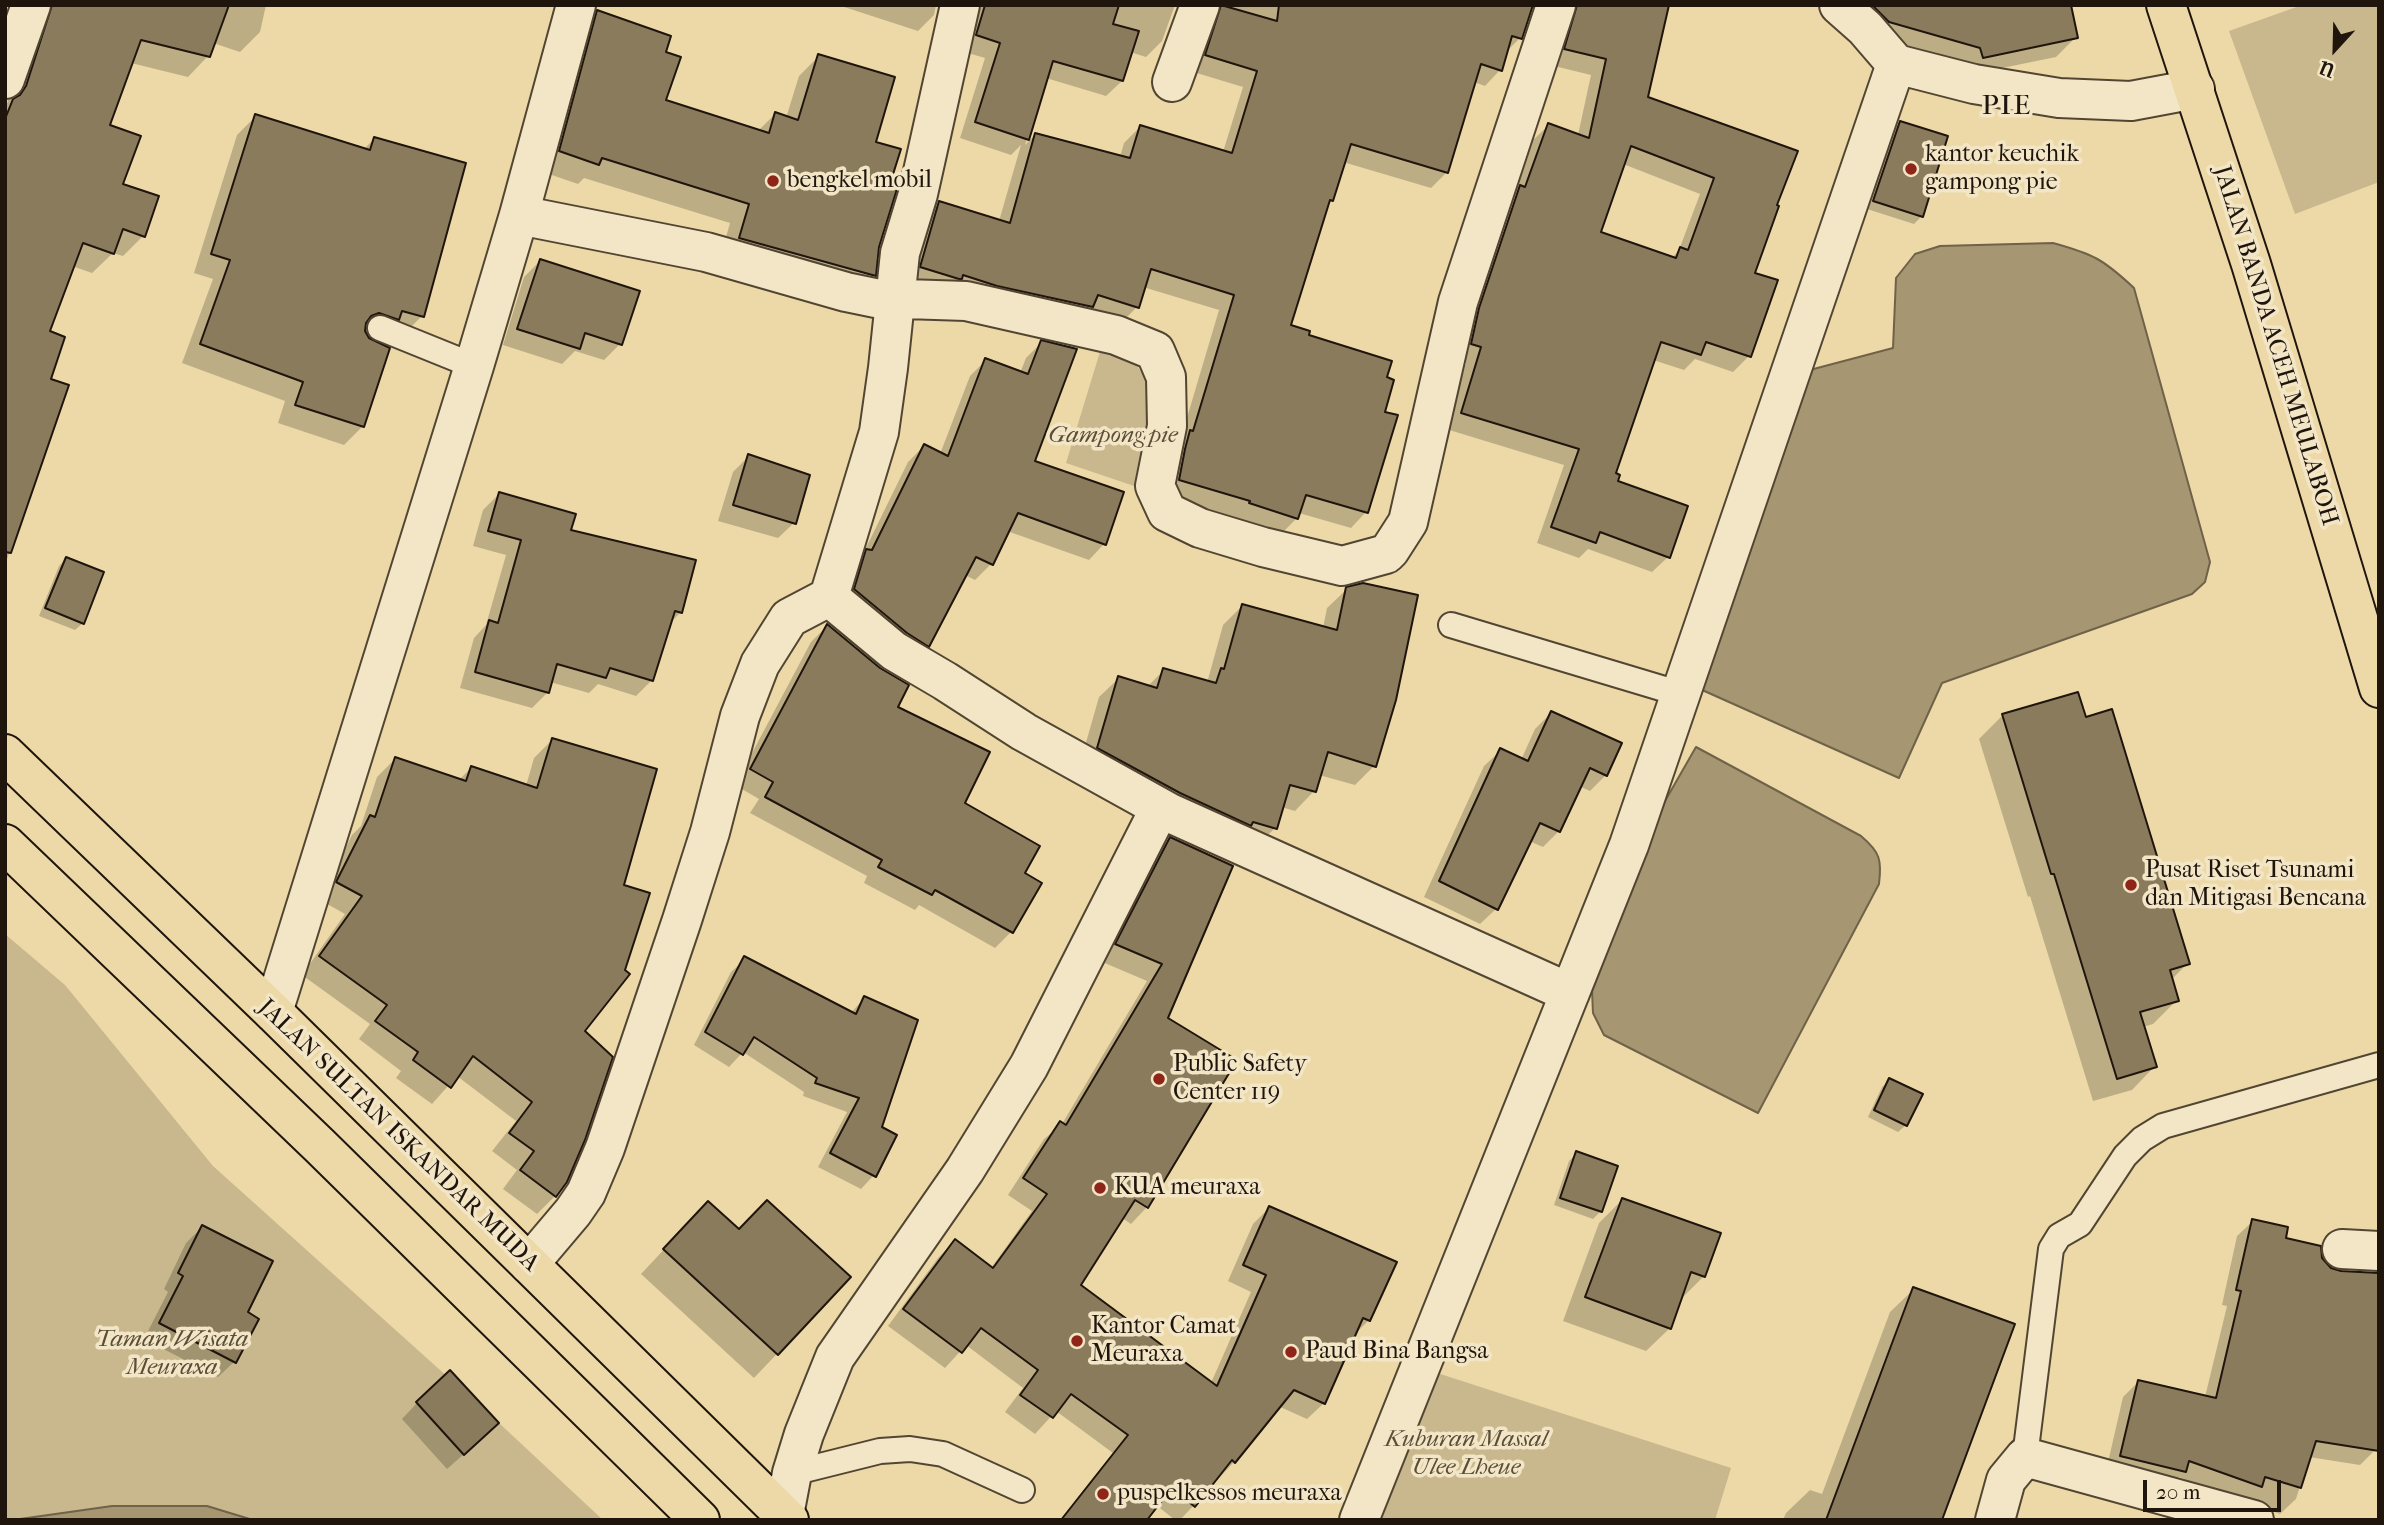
<!DOCTYPE html>
<style>
body{margin:0}
#map{position:relative;width:2384px;height:1525px;overflow:hidden;background:#ecd9a7;font-family:"IM FELL French Canon",serif}
canvas{display:block}
.frame{position:absolute;inset:0;border:7px solid #1f150c;pointer-events:none}
.north{position:absolute;left:2300px;top:14px;width:70px;height:70px;-webkit-text-stroke:5px #f3e6c6;paint-order:stroke;rotate:202deg;font-size:19px;font-weight:700;line-height:28px;text-align:center;color:#1f150c}
.north::after{content:'';display:block;margin:auto;width:24px;height:32px;background:#1f150c;clip-path:polygon(50% 0,100% 100%,50% 72%,0 100%)}
.scale{position:absolute;left:2143px;top:1480px;width:138px;height:32px;box-sizing:border-box;border:4px solid #1f150c;border-top:0;padding-left:9px;font-size:21px;line-height:24px;white-space:nowrap;color:#1f150c;-webkit-text-stroke:5px #f3e6c6;paint-order:stroke}
</style>
<div id="map">
<canvas width="2384" height="1525"></canvas>
<div class="frame"></div>
<div class="north">U</div>
<div class="scale">20 m</div>
</div>
<script>
const c = document.querySelector('canvas').getContext('2d');
c.lineJoin = 'round';
function fillPath(path, color) { c.fillStyle = color; c.fill(path, 'evenodd'); }
function trace(path, color, width, dash) { c.strokeStyle = color; c.lineWidth = width; c.lineCap = dash ? 'butt' : 'round'; c.setLineDash(dash || []); c.stroke(path); }
function drawText(font, color, halo, rows, align = 'center') {
  c.font = font + ' "IM FELL French Canon",serif'; c.lineWidth = 7; c.setLineDash([]); c.textBaseline = 'middle'; c.strokeStyle = halo; c.fillStyle = color; for (const [text, x, y, turn = 0] of rows) {
    c.save(); c.translate(x, y); c.rotate((+turn || 0) * Math.PI / 180); c.textAlign = isNaN(turn) ? turn : align; if (halo) c.strokeText(text, 0, 0); c.fillText(text, 0, 0); c.restore();
  }
}
fillPath(new Path2D(`
 M2302,5h77v177l-84,32 -66,-183z
 M1103,342c10,6 22,12 31,21 33,34 11,84 3,124l-71,-24z
 M5,934l60,51 148,181 286,257 104,97h-598z
 M1428,1370l303,98 -16,52h-348z`), '#c9b88d');
const water = new Path2D(`
 M2053,243c40,11 50,16 81,45l76,274 -5,20 -13,12 -250,89 -43,95 -217,-97 124,-310 87,-23 3,-70 19,-24 25,-8z
 M1696,747l165,89c19,16 21,24 18,48l-121,229 -154,-78 -11,-22 -1,-22 73,-190z
 M112,1506h95l46,14h-240z`);
fillPath(water, '#a69672');
trace(water, '#706249', 2);
fillPath(new Path2D(`
 M19,5h247l-6,27 -20,20 -27,-9 -5,13 -20,21 -57,-14 -24,63 14,59 22,51 -20,20 -10,-3 -21,20 -20,-7 -24,66 1,48 18,6 -62,179v-456l27,-75z
 M838,5h98l-2,10 -16,16z
 M960,5h215l-13,36 -16,16 -16,-5 -8,29 -16,15 -60,-18 -21,67 10,-10 85,22 4,-14 16,-16 83,25 20,-65 -53,-16 9,-66h332l-11,33 -14,14 -6,18 -15,16 -11,-4 -27,90 -16,16 -88,-26 -11,38 -6,6 -38,121 97,52 -2,34 -17,99 -15,16 -52,-15 -2,5 -16,16 -46,-15v-2l-71,-22 55,-185 -76,-23 -6,20 -16,16 -215,-40 17,-64 16,-16 60,18 22,-76 -10,10 -51,-17 25,-80 -24,-7z
 M1555,5h112l-21,93 149,54 -42,122 -4,82 -16,16 -38,-13 -11,11 -31,-10 -39,115 2,7 52,75 -16,15 -64,-23 -9,9 -42,-15 27,-78 -118,-36 20,-66 -10,-4 77,-219 16,-15 29,10 13,-60 -41,-10zM1623,164l77,30 -21,56 -7,8 -74,-25z
 M1856,5h34l-3,9 -7,7z
 M598,12l65,41v48l95,30 17,-17 11,4 13,-42 20,-20 68,132 -13,87 -20,20 -134,-37 10,-35 -146,-45 -6,6 -38,-13 38,-139z
 M1891,12l185,25 -20,20 -93,19 -81,-31z
 M256,116l107,34 11,-11 48,177 -19,19 -24,2 -14,-4 -2,93 -19,19 -66,-22 7,-22 -103,-38 31,-84 -19,-6 43,-138z
 M1900,123l22,93 -8,8 -47,-15 25,-78z
 M540,261l80,83 -16,16 -29,-9 -13,13 -59,-19 21,-68z
 M1042,342l-10,120 72,82 -15,16 -82,-29 -16,33 -16,16 -10,-5 -37,70 -16,16 -73,-55 12,-39 11,-11 46,-94 16,-16 16,8 30,-78 16,-16 34,13 6,-15z
 M749,456l45,67 -16,15 -60,-17 15,-49z
 M499,494l70,37 112,81 -12,12 -17,56 -16,16 -38,-12 -9,9 -39,-11 -2,10 -16,16 -72,-20 14,-50 12,-13 20,-70 -33,-9 10,-36z
 M66,559l17,64 -8,7 -36,-14 20,-50z
 M1347,589l27,177 -19,19 -36,-10 -5,16 -19,20 -14,-4 -6,21 -19,19 -177,-80 20,-70 20,-19 28,9 17,-17 43,13 16,-58 19,-19 81,22 4,-20z
 M827,626l69,82 67,96 59,70 -11,58 -16,16 -76,-43 -4,5 -51,-27 3,-7 -117,-63 9,-14 -24,-14 76,-143z
 M2076,694l112,269 -17,17 6,20 -24,24 -10,3 12,39 -23,24 -39,11 -63,-205 -2,1 -49,-158 23,-23z
 M1551,713l55,62 -16,16 -11,-5 -20,45 -16,16 -14,-6 -33,68 -16,15 -56,-27 60,-131 16,-15 21,9 14,-31z
 M552,740l30,292 -27,164 -18,18 -34,-25 14,-19 -25,-19 24,-30 -59,-45 -25,28 -36,-26 5,-7 -42,-32 11,-15 -68,-49 43,-61 -25,-14 32,-65 9,-9 16,-49 18,-18 64,21 12,-12 55,18 8,-28z
 M1170,839l-4,180 -19,188 -16,17 -9,-6 -44,68 133,97 40,-91 -23,-11 25,-57 16,-16 100,112 -15,15 -30,68 -17,16 -29,-13 -44,56 -54,58h-5l-19,-15 -12,15h-84l53,-67 -57,-42 -21,23 -30,-22 18,-24 -57,-43 -21,23 -57,-42 50,-68 17,-17 36,27 41,-57 -24,-16 36,-56 18,-15 85,-143 -47,-20 54,-105z
 M745,959l106,54 13,-15 16,130 -6,47 -13,14 -43,-22 29,-55 -44,-16 1,-4 -61,-40 -14,15 -35,-22 37,-73z
 M1890,1080l16,45 -8,7 -30,-15 14,-30z
 M1577,1153l24,58 -8,8 -39,-14 15,-44z
 M1622,1200l82,76 -24,24 -10,28 -24,23 -83,-30 36,-98z
 M2253,1221l68,39 54,190 -15,15 -51,-8 -13,42 -16,15 -101,-37 -9,9 -64,-15 17,-74 15,-15 67,15 22,-91 -5,-1 15,-69z
 M202,1227l44,86 -12,49 -16,15 -74,-38 24,-47 -4,-3 22,-46z
 M685,1227l54,4 110,47 -95,100 -113,-104z
 M1914,1289l-18,231h-113l3,-7 24,-23 12,4 68,-182z
 M417,1403l64,36 -34,30 -45,-50z`), '#0003');
const building = new Path2D(`
 M52,5h177l-19,52 -69,-17 -31,85 31,11 -18,48 36,12 -14,41 -22,-8 -9,25 -31,-11 -33,88 15,6 -14,42 18,6 -58,168 -6,-1v-433l8,-20 7,-4 6,-9z
 M985,5h134l-6,19 26,7 -16,50 -70,-20 -24,79 -54,-18 25,-79 -24,-8z
 M1221,5l56,16 2,-16h254l-11,34 -10,-3 -10,35 -21,-7 -33,109 -97,-29 -18,57 -3,-1 -39,125 19,6 -1,4 83,26 -5,16 7,3 -9,32 13,3 -30,98 -62,-18 -8,24 -49,-16 1,-2 -71,-21 6,-31 5,-19 3,1 41,-136 -83,-26 -12,39 -41,-13 -5,12 -96,-21 -34,-11 -1,4h-3l-39,-12 19,-66 71,22 25,-90 95,25 10,-33 92,28 25,-82 -52,-16z
 M1577,5h92l-21,92 150,54 -21,54 2,1 -24,67 23,7 -27,77 -45,-15 -5,13 -40,-13 -45,131 4,2 -2,6 70,25 -18,52 -70,-26 -4,11 -45,-16 28,-78 -118,-36 20,-66 -10,-3 8,-36 41,-123 5,2 23,-64 41,15 17,-79 -42,-10zM1631,146l83,32 -26,72 -8,-3 -4,11 -75,-26z
 M1872,5h199l7,33 -95,20 -3,-10 -91,-26z
 M597,10l74,26 -5,16 15,5 -15,43 103,33 6,-21 23,8 20,-66 77,23 -19,65 25,7 -12,38 8,2 -18,58 -3,29 -137,-38 10,-34 -147,-46 -3,7 -40,-14z
 M255,114l115,36 4,-13 92,26 -42,154 -22,-6 -3,9 -20,-7 -8,3 -5,7 -1,8 4,7 21,10 -26,79 -69,-22 8,-23 -103,-38 30,-84 -19,-6z
 M1900,121l48,15 -25,81 -50,-16z
 M540,259l100,32 -18,54 -37,-12 -5,16 -63,-20z
 M1041,340l36,9 -42,112 89,31 -18,53 -88,-32 -25,52 -17,-8 -47,90 -22,-14 -53,-44 12,-40 6,1 52,-106 24,12 37,-98 43,16z
 M748,454l62,21 -14,49 -63,-19z
 M499,492l77,22 -5,16 125,30 -14,53 -7,-2 -22,70 -43,-13 -4,10 -49,-14 -8,29 -74,-21 14,-52 9,3 23,-83 -33,-9z
 M66,557l38,15 -20,52 -39,-16z
 M1363,583l55,12 -22,105 -20,67 -48,-15 -12,40 -26,-7 -13,44 -24,-7 -2,4 -71,-33 -83,-45 21,-72 39,12 6,-20 53,15 5,-15 3,1 18,-65 95,26 9,-43z
 M827,624l53,44 29,17 -11,22 92,45 -25,51 75,43 -15,27 17,10 -29,50 -78,-43 -3,5 -54,-28 4,-7 -117,-63 8,-15 -23,-13z
 M2078,692l8,25 26,-8 78,255 -20,6 9,31 -39,11 17,55 -40,12 -63,-205h-3l-49,-160z
 M1551,711l71,32 -15,33 -17,-8 -30,64 -20,-9 -42,87 -59,-29 61,-133 28,13z
 M552,738l105,31 -33,116 26,8 -25,77 5,4 -45,57 28,26 -28,83 -18,42 -11,15 -36,-27 14,-19 -25,-18 23,-31 -59,-46 -22,32 -38,-28 5,-8 -43,-31 12,-16 -68,-49 43,-60 -26,-14 34,-67 5,2 20,-60 71,24 5,-15 66,22z
 M1170,837l63,29 -65,152 69,42 -89,148 -13,-8 -54,85 136,101 49,-111 -23,-10 26,-59 128,56 -27,59 -7,-3 -38,86 -31,-14 -59,73 -3,-3 -37,47 -23,-19 -25,32h-86l67,-85 -57,-41 -18,24 -33,-23 18,-25 -57,-42 -19,25 -59,-44 52,-70 38,29 54,-74 -24,-16 37,-57 6,4 96,-161 -47,-20z
 M744,956l112,58 8,-18 54,24 -36,107 15,8 -21,42 -46,-24 29,-55 -44,-15 2,-5 -63,-41 -11,18 -38,-23z
 M1889,1078l34,16 -16,32 -33,-16z
 M1576,1151l42,15 -16,46 -42,-14z
 M1622,1198l99,35 -16,44 -14,-5 -20,57 -86,-32z
 M767,1200l84,77 -73,78 -115,-106 45,-48 31,28z
 M2252,1219l36,8 -2,11 35,8 1,12 9,10 10,3 38,2v178l-63,-10 -15,47 -36,-11 -3,10 -73,-26 -3,11 -66,-16 18,-76 78,18 25,-107 -5,-1z
 M202,1225l71,36 -25,51 11,7 -23,44 -77,-40 24,-47 -5,-3z
 M1913,1287l102,37 -73,196h-116z
 M450,1370l49,53 -35,32 -48,-53z`);
fillPath(building, '#8a7b5d');
trace(building, '#1f150c', 2);
const service = new Path2D(`
 M380,328l94,38
 M1451,625l230,69
 M2025,1457l26,-208 8,-13 21,-12 45,-68 17,-17 21,-13 216,-61
 M792,1473l88,-22 30,-2 33,5 79,36`);
const minor = new Path2D(`
 M1839,5l26,23 31,36 78,20 85,14 72,3 64,-12
 M5,79l26,-74
 M1172,82l28,-77
 M519,215l187,37 140,40 29,6 91,3 150,34 39,16 11,26 1,49 -12,60 12,26 33,16 63,19 79,19 44,-12 4,-4 18,-28 50,-220 98,-297
 M829,597l65,54 51,30 79,51 146,81 400,180
 M273,1012l201,-646 45,-151 57,-210
 M2342,1249l37,2
 M529,1264l44,-52 13,-19 19,-45 77,-228 28,-88 30,-116 20,-52 29,-46 40,-21 50,-165 9,-64 12,-115 18,-59 42,-189
 M784,1515l8,-42 12,-39 31,-77 130,-187 64,-104 131,-258
 M1359,1520l270,-675 267,-781
 M1995,1520l11,-40 19,-23 229,63`);
const trunk = new Path2D(`
 M2166,5l85,259 128,424
 M5,754l268,258 516,508
 M5,844l315,302 380,374`);
trace(service, '#524633', 28);
trace(minor, '#524633', 42);
trace(trunk, '#1f150c', 42);
trace(service, '#f3e6c6', 24);
trace(minor, '#f3e6c6', 38);
trace(trunk, '#ecd9a7', 38);
for (const [x, y, r, color] of [
 [1911,169,7,"#8f2418"],
 [773,181,7,"#8f2418"],
 [2131,885,7,"#8f2418"],
 [1159,1079,7,"#8f2418"],
 [1100,1188,7,"#8f2418"],
 [1077,1341,7,"#8f2418"],
 [1291,1352,7,"#8f2418"],
 [1103,1494,7,"#8f2418"]
]) { const dot = new Path2D(); dot.arc(x, y, r, 0, 2 * Math.PI); c.fillStyle = color; c.fill(dot); trace(dot, '#f3e6c6', 2.5); }
drawText('24px', '#1f150c', '#f3e6c6', [
 ["kantor keuchik",1925,155],
 ["gampong pie",1925,183],
 ["bengkel mobil",787,181],
 ["Pusat Riset Tsunami",2145,871],
 ["dan Mitigasi Bencana",2145,899],
 ["Public Safety",1173,1065],
 ["Center 119",1173,1093],
 ["KUA meuraxa",1114,1188],
 ["Kantor Camat",1091,1327],
 ["Meuraxa",1091,1355],
 ["Paud Bina Bangsa",1305,1352],
 ["puspelkessos meuraxa",1117,1494]
], 'left');
drawText('24px', '#1f150c', '#f3e6c6', [
 ["JALAN BANDA ACEH MEULABOH",2275,346,73],
 ["JALAN SULTAN ISKANDAR MUDA",398,1136,44]
]);
drawText('italic 24px', '#5a4e39', '#f3e6c6', [
 ["Gampong pie",1113,436],
 ["Taman Wisata",172,1340],
 ["Meuraxa",172,1368],
 ["Kuburan Massal",1466,1440],
 ["Ulee Lheue",1466,1468]
]);
c.letterSpacing = '2px';
drawText('28px', '#1f150c', '#f3e6c6', [
 ["PIE",2007,107]
]);
c.letterSpacing = '0px';
</script>
